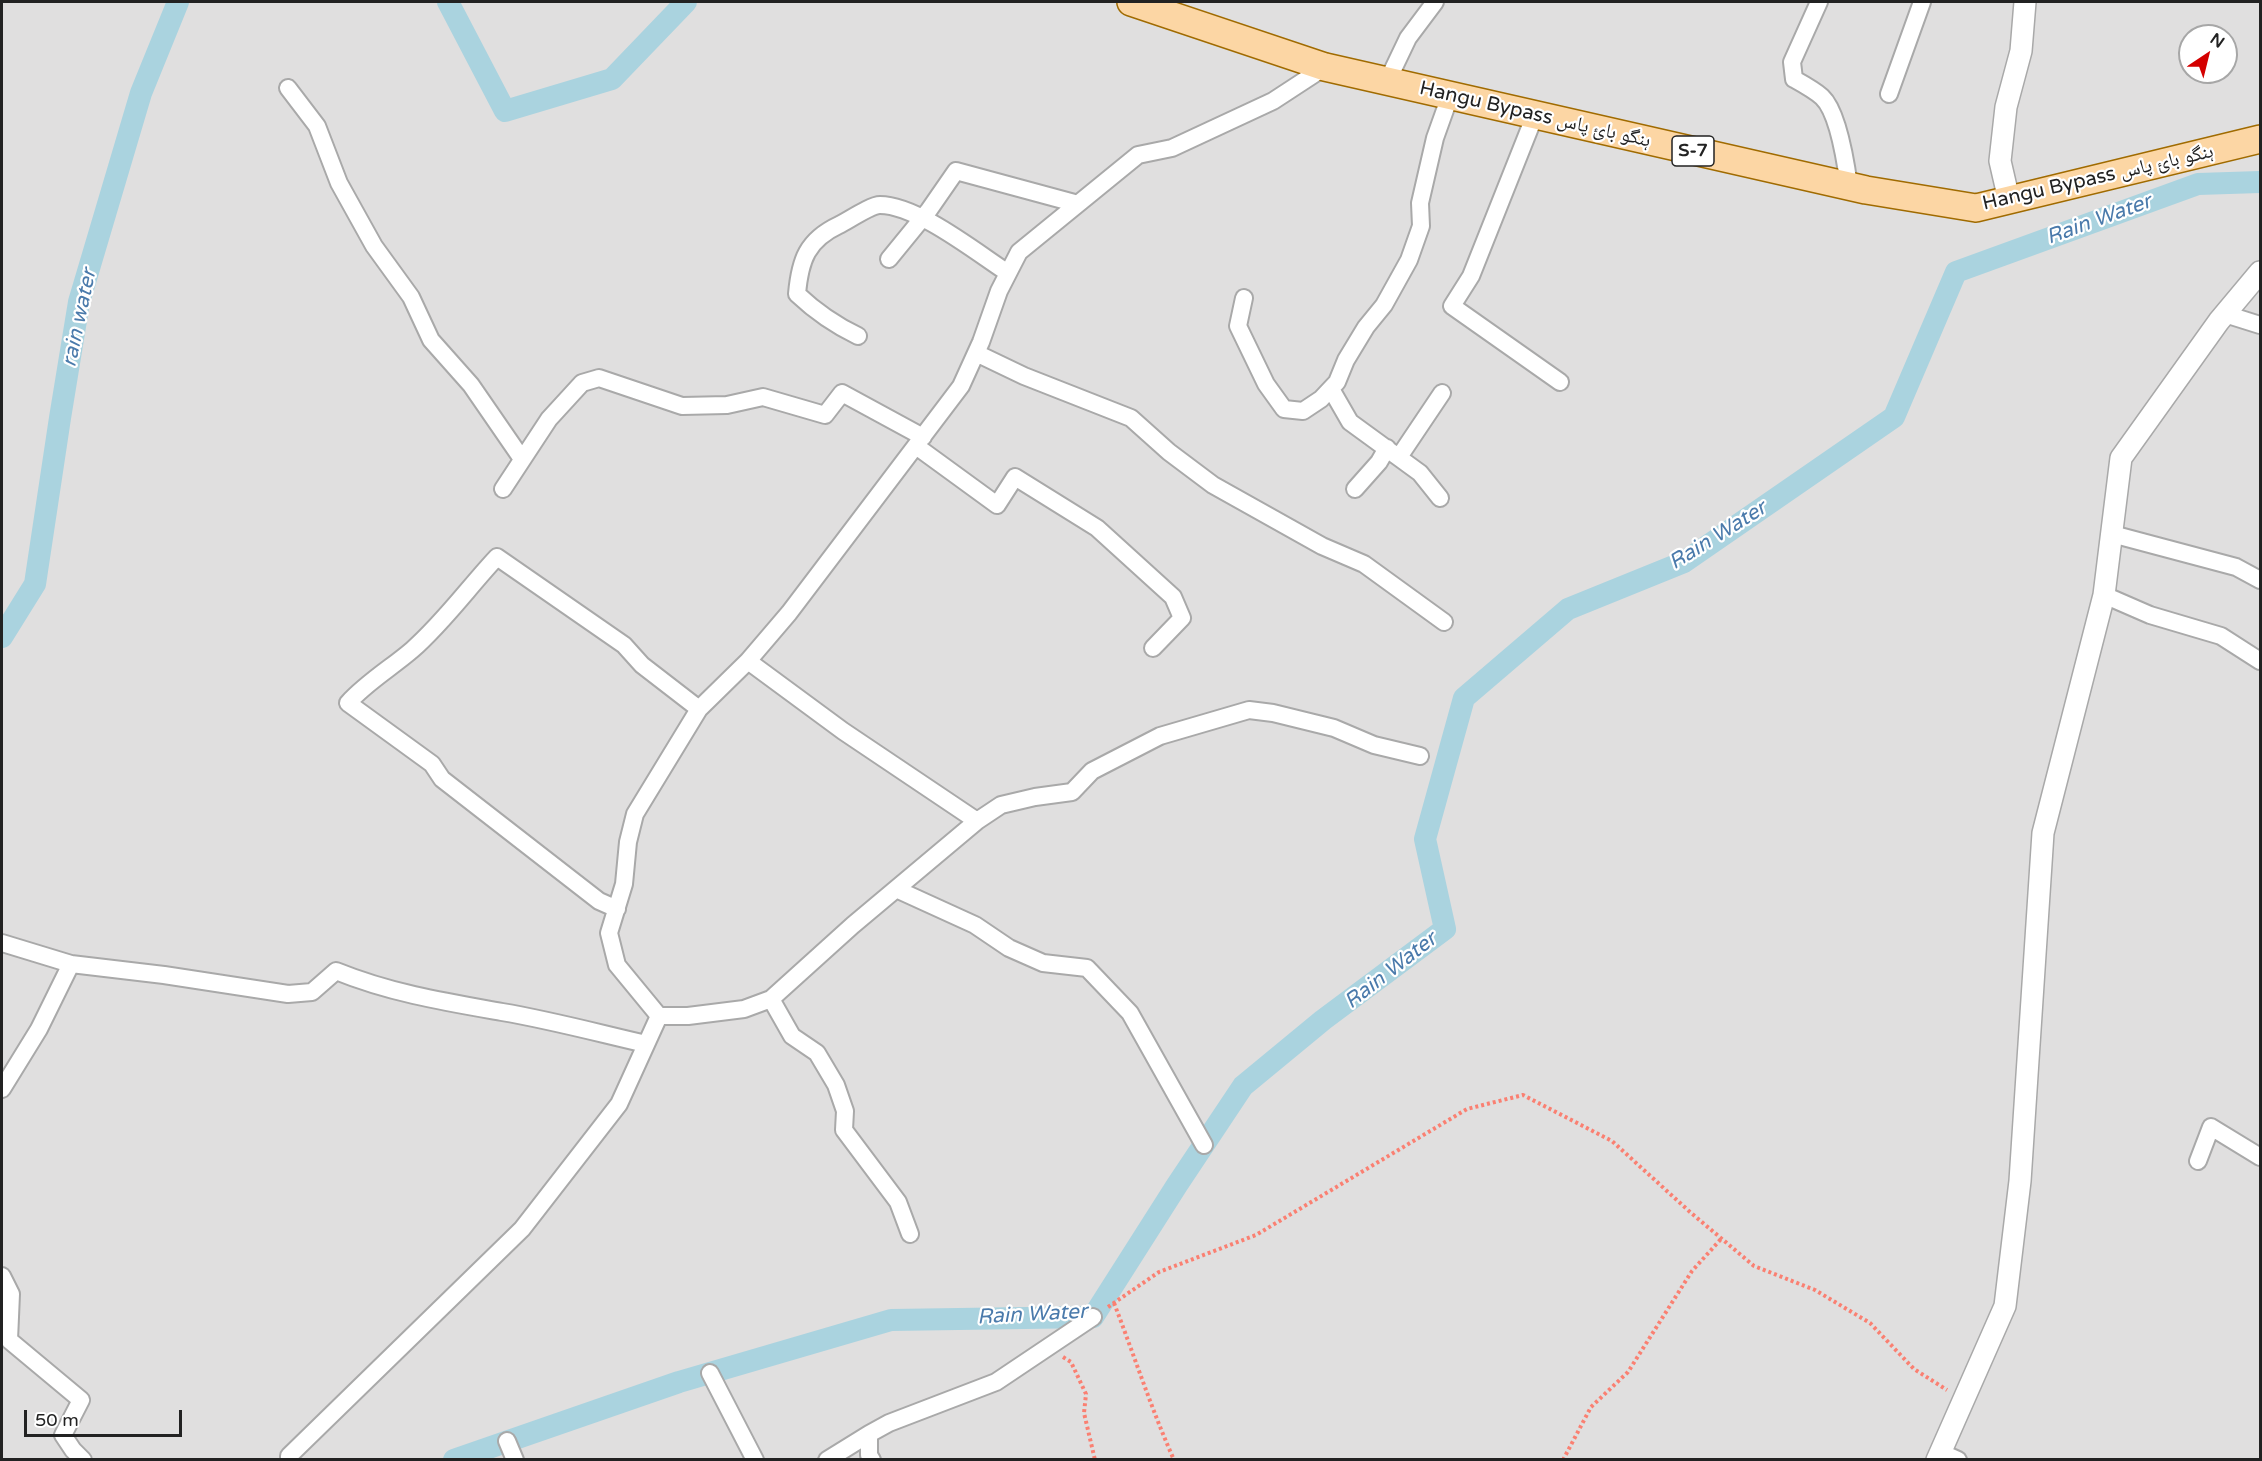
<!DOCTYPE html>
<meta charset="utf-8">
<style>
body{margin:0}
#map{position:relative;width:2262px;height:1461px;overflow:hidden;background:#f2efe9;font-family:"Varela Round",sans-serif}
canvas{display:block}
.frame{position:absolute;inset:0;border:3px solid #222;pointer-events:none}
.north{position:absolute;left:2178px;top:24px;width:60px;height:60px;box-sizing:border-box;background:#fff;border:2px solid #a7a7a7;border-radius:50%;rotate:35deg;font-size:16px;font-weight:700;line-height:24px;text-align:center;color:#222}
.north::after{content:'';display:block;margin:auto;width:21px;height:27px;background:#d40000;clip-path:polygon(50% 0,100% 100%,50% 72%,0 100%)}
.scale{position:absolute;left:24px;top:1410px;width:158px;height:27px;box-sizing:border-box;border:3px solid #222;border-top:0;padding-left:8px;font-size:18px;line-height:21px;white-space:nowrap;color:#222;-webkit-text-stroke:4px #fff;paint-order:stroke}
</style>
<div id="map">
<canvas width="2262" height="1461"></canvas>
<div class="frame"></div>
<div class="north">N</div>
<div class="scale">50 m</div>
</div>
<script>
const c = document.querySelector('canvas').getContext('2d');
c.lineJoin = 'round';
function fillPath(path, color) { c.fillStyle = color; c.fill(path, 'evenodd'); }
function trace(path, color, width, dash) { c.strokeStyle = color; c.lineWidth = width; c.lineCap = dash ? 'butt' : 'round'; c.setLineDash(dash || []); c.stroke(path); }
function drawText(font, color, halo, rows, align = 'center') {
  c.font = font + ' "Varela Round","Noto Naskh Arabic",sans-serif'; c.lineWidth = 4.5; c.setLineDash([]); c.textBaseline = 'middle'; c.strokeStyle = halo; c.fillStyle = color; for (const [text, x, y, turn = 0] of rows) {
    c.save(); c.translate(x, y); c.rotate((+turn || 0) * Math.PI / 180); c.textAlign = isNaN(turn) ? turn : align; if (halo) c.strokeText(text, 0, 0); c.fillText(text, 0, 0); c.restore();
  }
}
fillPath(new Path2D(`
 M2,2h2258v1457l-2258,1zM2190,36h36v36h-36z`), '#e0dfdf');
trace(new Path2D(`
 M448,2l57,109 107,-32 74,-77
 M2,637l33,-53 25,-166 19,-116 62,-209 37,-91
 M454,1460l225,-78 212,-62 202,-3 84,-132 66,-99 80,-66 122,-91 -20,-90 39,-141 104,-89 116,-47 210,-145 62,-145 242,-88 62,-2`), '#aad3df', 22);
const minor = new Path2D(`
 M1819,2l-27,60 2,17c9,5 20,11 28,18 16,15 24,67 27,89
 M1387,82l21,-44 27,-36
 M288,88l29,38 22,57 35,63 37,51 20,43 40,45 51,74
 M1889,94l33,-92
 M1535,115l-64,161 -19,30 108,76
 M889,259l40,-49 27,-39 122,33
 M1244,298l-6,28 28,58 18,25 19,2 18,-12 16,-17 9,-22 20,-33 18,-22 25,-45 12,-34 -1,-23 15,-65 15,-42
 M2225,314l35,11
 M858,336c-23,-11 -43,-25 -61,-42 3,-34 10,-54 42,-69 10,-5 32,-20 41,-20 37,0 97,48 128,68
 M976,353l48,23 107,42 38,34 44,33 109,61 42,18 80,58
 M1331,389l19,33 70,51 20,25
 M916,446l81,59 18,-28 82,51 76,69 9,21 -29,30
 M1399,457l43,-64
 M503,489l46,-70 33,-36 17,-5 83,28 45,-1 36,-8 62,18 17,-22 81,44
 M1355,489l24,-27 8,-14
 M2112,534l124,33 24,13
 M2104,595l46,20 71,21 39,25
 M748,661l95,70 134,90
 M896,889l79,36 34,23 34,15 44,5 43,45 74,132
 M617,909l-18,-8 -157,-122 -10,-15 -84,-61c19,-21 43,-35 64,-53 32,-28 56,-62 85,-93l127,88 18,20 57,44
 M2,943l69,21 93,11 124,19 24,-2 24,-21c54,22 109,31 166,41 48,8 96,21 144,32
 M771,999l21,37 25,17 19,32 9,26 -1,19 54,72 12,32
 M659,1016h29l56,-7 27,-10 82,-74 124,-104 24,-16 34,-8 37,-5 20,-21 68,-35 89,-26 24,3 61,15 40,17 46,11
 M2,1089l37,-60 32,-65
 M2198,1161l13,-34 49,30
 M2,1276l9,18 -2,46 72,60 -18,35 10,15 10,10
 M710,1373l45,87
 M507,1441l8,19
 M1940,1452l18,8
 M289,1460v-4l233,-227 97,-125 40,-88 -42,-51 -8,-32 15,-49 4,-42 7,-28 64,-105 49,-48 41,-48 172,-227 20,-44 18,-51 20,-39 119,-97 34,-7 101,-47 52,-34
 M827,1460l42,-26
 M872,1460l-3,-5v-21l20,-11 107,-41 97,-65`);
const tertiary = new Path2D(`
 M2009,200l-9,-39 6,-54 15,-56 4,-49
 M1937,1460l68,-154 15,-125 23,-348 61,-238 17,-137 98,-137 41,-49`);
const primary = new Path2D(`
 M1131,2l194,65 541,123 110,18 284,-69`);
trace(minor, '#a9a9a9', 20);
trace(tertiary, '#a9a9a9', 24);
trace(primary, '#a06b00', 30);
trace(new Path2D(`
 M1114,1303c20,52 37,105 60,157
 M1108,1307l51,-35 97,-37 211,-126 56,-14 89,46 78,71 64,54 61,24 55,33 44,46 33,21
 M1063,1357l8,5 15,32 -2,19 11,47
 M1563,1460l28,-53 37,-35 64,-101 29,-32`), '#fa8072', 4, [3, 3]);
trace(minor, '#fff', 16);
trace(tertiary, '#fff', 21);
trace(primary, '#fcd6a4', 27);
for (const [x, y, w] of [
 [1693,151,42]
]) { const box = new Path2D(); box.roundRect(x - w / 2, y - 15, w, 30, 4.5); c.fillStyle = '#fff'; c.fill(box); trace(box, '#222', 1.5); }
drawText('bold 18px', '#222', null, [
 ["S-7",1693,151]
]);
drawText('20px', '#222', '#fff', [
 ["Hangu Bypass ہنگو بائ پاس",1535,115,13],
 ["Hangu Bypass ہنگو بائ پاس",2098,178,-13]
]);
drawText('italic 21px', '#4a7aab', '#fff', [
 ["Rain Water",2099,220,-20],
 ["rain water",80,318,-78],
 ["Rain Water",1718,536,-32],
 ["Rain Water",1391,971,-38],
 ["Rain Water",1032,1315,-3]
]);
</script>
